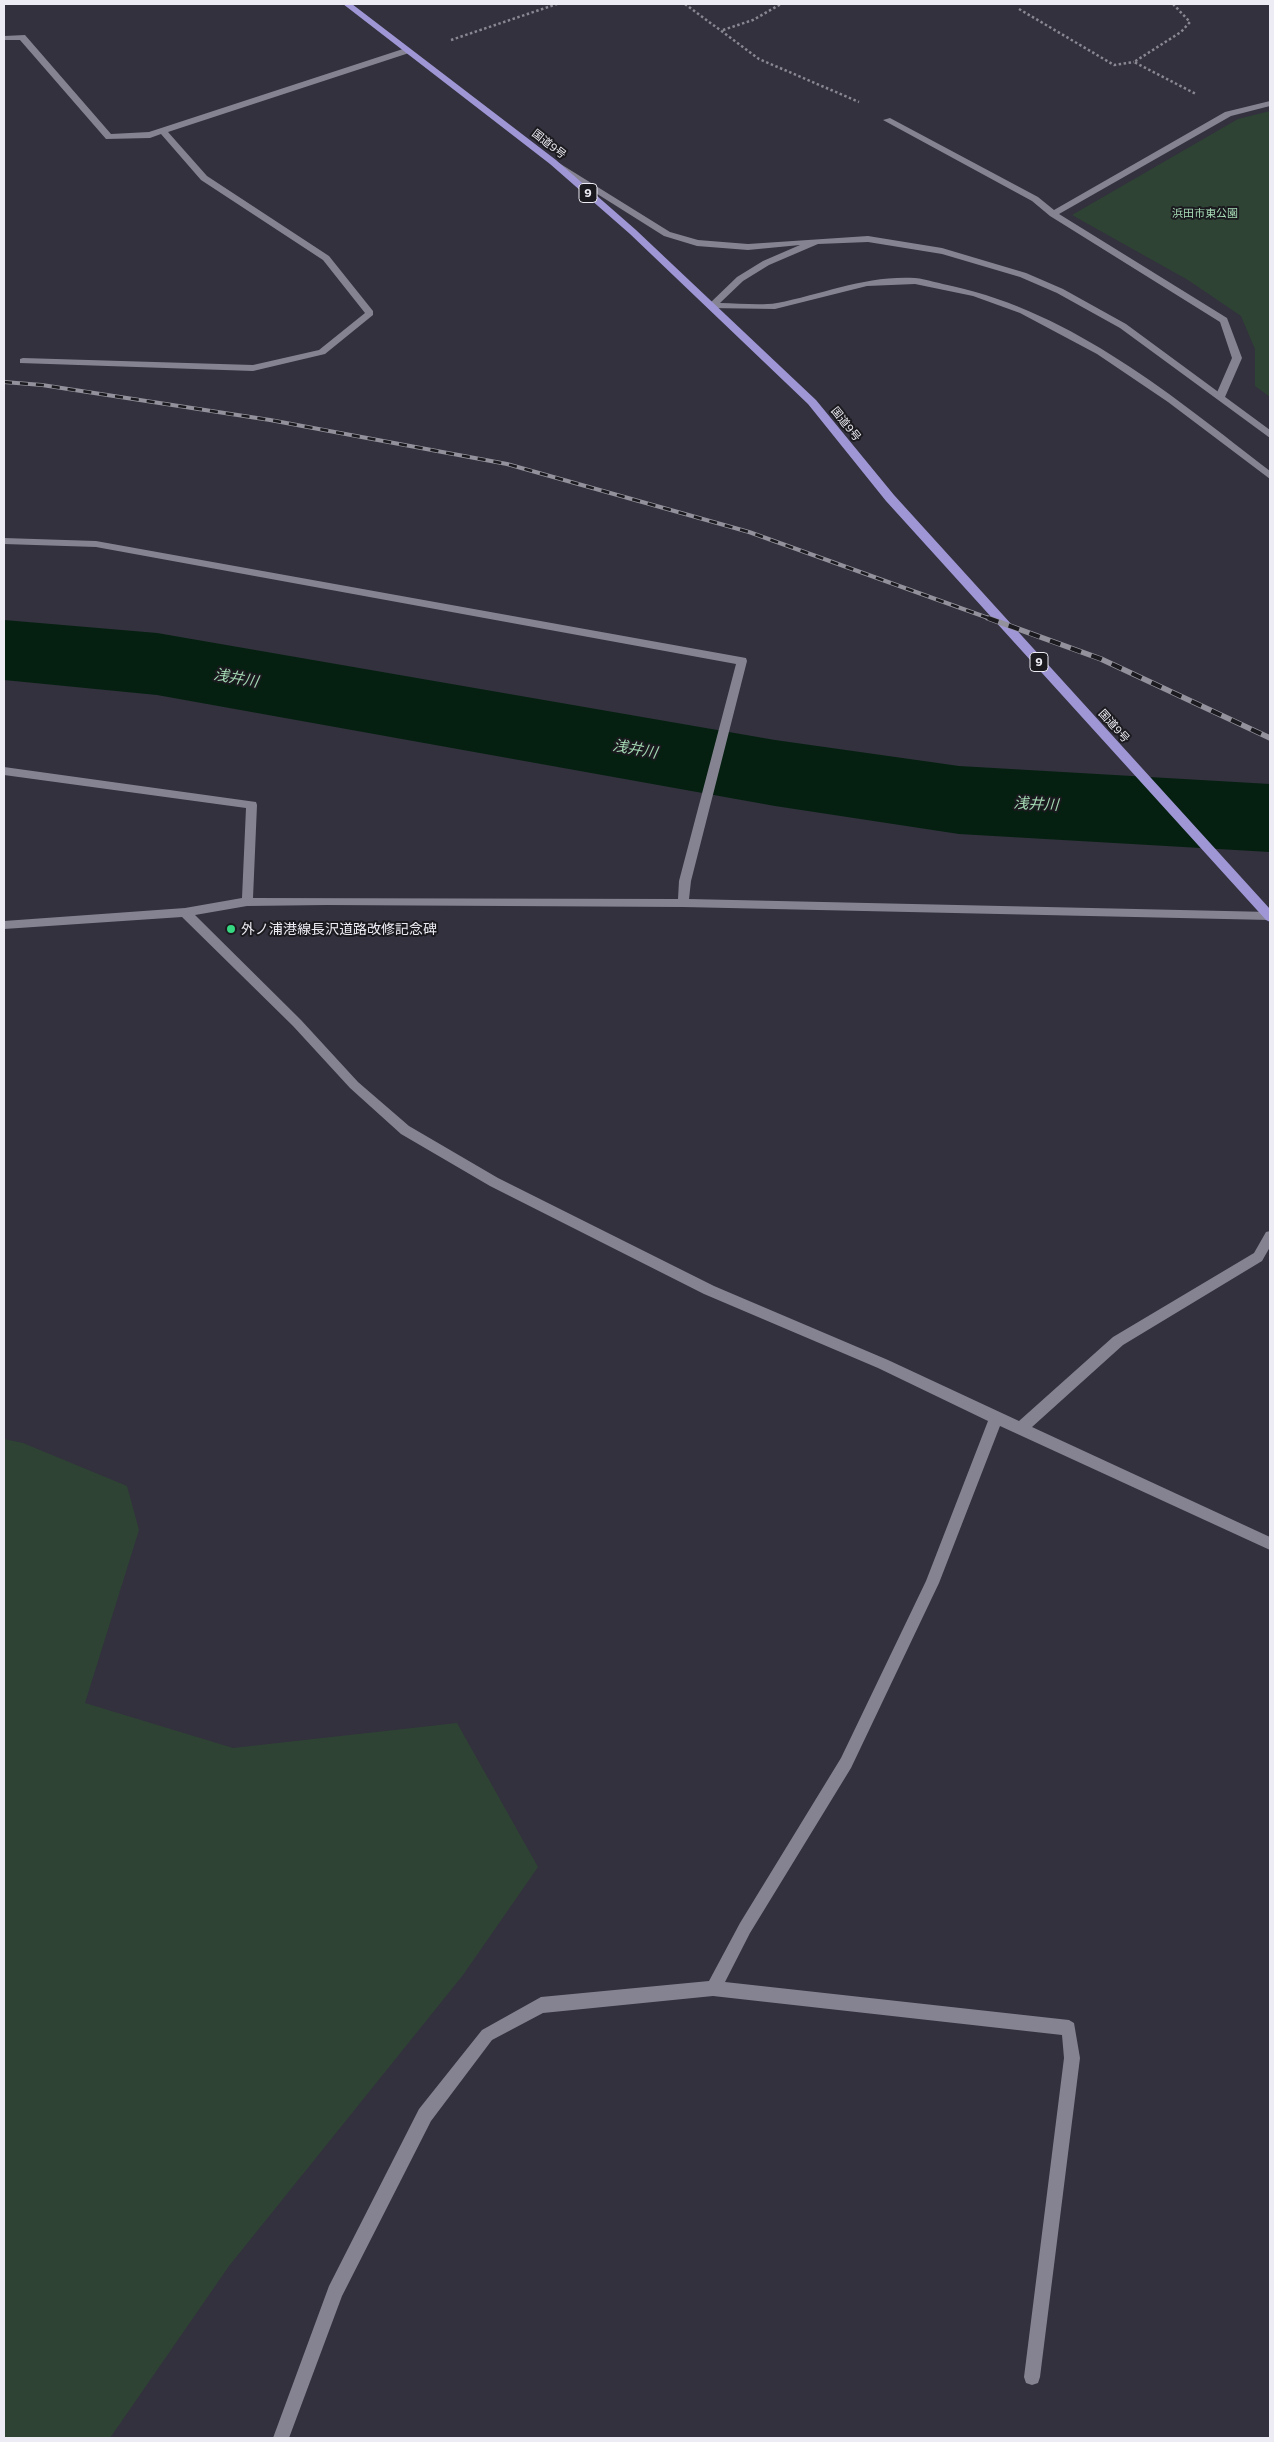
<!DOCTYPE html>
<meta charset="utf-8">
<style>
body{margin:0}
#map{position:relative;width:1274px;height:2442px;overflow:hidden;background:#32313d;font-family:Commissioner,sans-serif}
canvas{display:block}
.frame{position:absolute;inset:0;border:5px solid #edecf4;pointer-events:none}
</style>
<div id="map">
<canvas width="1274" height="2442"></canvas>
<div class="frame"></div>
</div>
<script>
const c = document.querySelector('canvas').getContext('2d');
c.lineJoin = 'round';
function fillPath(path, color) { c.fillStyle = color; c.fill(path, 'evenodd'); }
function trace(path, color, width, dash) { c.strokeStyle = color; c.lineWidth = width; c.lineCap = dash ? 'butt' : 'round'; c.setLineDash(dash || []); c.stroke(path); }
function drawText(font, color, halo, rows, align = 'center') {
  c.font = font + ' Commissioner,"Noto Sans JP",sans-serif'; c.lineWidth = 4; c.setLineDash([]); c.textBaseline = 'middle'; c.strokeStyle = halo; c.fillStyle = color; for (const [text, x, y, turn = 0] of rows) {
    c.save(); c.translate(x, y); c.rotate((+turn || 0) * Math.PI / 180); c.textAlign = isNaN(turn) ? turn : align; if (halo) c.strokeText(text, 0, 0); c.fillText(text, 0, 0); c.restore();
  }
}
fillPath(new Path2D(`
 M1270,111v286l-15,-11v-37l-14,-33 -53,-36 -116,-65 166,-96z
 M4,1439l19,4 104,43 12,44 -54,173 148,45 224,-25 81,144 -75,108 -234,291 -119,172h-106z`), '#2f4335');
fillPath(new Path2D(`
 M4,620l153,13 618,107 184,26 311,18v68l-311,-18 -184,-28 -618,-111 -153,-15z`), '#052010');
trace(new Path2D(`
 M685,4l74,55 100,43
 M1173,4l17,18 -9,10 -47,30 62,32
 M1019,9l95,56 20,-3
 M723,30l30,-10 28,-16
 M451,40l106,-36`), '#898892', 2.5, [2.5, 2.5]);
fillPath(new Path2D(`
 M25,35l86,99 38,-2 254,-83h6v4l-241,79 39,44 122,80 44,55v4l-48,39 -72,17 -233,-8v-4l3,-1 230,7 66,-15 46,-37 -42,-53 -122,-80 -40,-46 -11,4 -44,1 -86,-99h-16v-4z
 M1270,101v5l-39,10 -172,98 168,104 15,40 -17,39 -5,3 -5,-3 17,-39 -12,-36 -170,-106 -18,-15 -149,-81 7,-2 148,79 16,13 171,-98z
 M4,538l92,3 650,117 1,3 -56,220 -2,18 581,13v8l-587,-13 -356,-2 -80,1 -52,9 106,105 57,62 51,44 89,52 216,108 174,74 131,61 94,-84 141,-84 12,-21 4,-1v16l-8,14 -139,84 -91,82 238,110v13l-270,-124 -61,157 -88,185 -101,165 -25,49 344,38 5,3 6,35 -40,319 -2,6 -6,2 -6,-2 -2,-6 40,-319 -2,-23 -349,-39 -170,17 -51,27 -61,81 -89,175 -53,142h-16l56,-152 90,-177 63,-79 59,-33 168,-16 31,-58 101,-165 85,-177 62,-160 -110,-53 -174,-74 -214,-108 -89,-52 -51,-46 -57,-62 -111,-109 -178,12v-8l181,-13 57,-10 4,-90 -242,-33v-8l252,35 1,3 -4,93 425,1 1,-18 57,-217 -640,-117 -92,-3z`), '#858392');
fillPath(new Path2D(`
 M559,163l111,69 28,8 50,4 120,-8 74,12 84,25 37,16 63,35 144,106v8l-150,-110 -63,-35 -37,-16 -78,-23 -74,-12 -50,2 -49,21 -26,16 -23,22c18,0 39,3 57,0 46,-9 90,-28 138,-25 12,1 25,6 37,8 122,27 222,111 318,185v8l-102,-77 -71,-48 -77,-41 -47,-17 -58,-12 -48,2 -92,23 -66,-1v-4l28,-27 26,-16 37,-16 -52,5 -51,-4 -33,-10 -108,-68 -1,-2z`), '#858392');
fillPath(new Path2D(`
 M343,4h9l204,156 80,70 180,170 78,95 376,414v13l-4,-2 -380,-419 -78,-97 -178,-170 -80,-70z`), '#9e96d5');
const railFar1 = new Path2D(`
 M4,382l38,3 228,35 237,44 242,68 242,87`);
const rail = new Path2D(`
 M988,618l113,41 169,79`);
trace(railFar1, '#93929c', 4);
trace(rail, '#93929c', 5.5);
trace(railFar1, '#1a1a1f', 2.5, [8]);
trace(rail, '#1a1a1f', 4, [11]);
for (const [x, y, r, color] of [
 [231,929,5,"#36d881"]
]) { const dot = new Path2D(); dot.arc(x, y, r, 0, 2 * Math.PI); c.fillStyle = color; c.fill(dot); trace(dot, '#1a1a1f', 2); }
drawText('11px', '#edecf4', '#1a1a1f', [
 ["国道9号",549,144,38],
 ["国道9号",846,424,51],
 ["国道9号",1114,726,48]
]);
drawText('11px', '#a8ddb8', '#1a1a1f', [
 ["浜田市東公園",1205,213]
]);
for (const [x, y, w] of [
 [588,193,18],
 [1039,662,18]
]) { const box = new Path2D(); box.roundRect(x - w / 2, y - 9.5, w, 19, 4); c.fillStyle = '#1a1a1f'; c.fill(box); trace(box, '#edecf4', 1); }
drawText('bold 12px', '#edecf4', null, [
 ["9",588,193],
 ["9",1039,662]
]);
drawText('14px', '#edecf4', '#1a1a1f', [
 ["外ノ浦港線長沢道路改修記念碑",241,929]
], 'left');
drawText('italic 15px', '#a3d8b3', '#1a1a1f', [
 ["浅井川",236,678,10],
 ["浅井川",635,749,10],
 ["浅井川",1036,804,3]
]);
</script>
